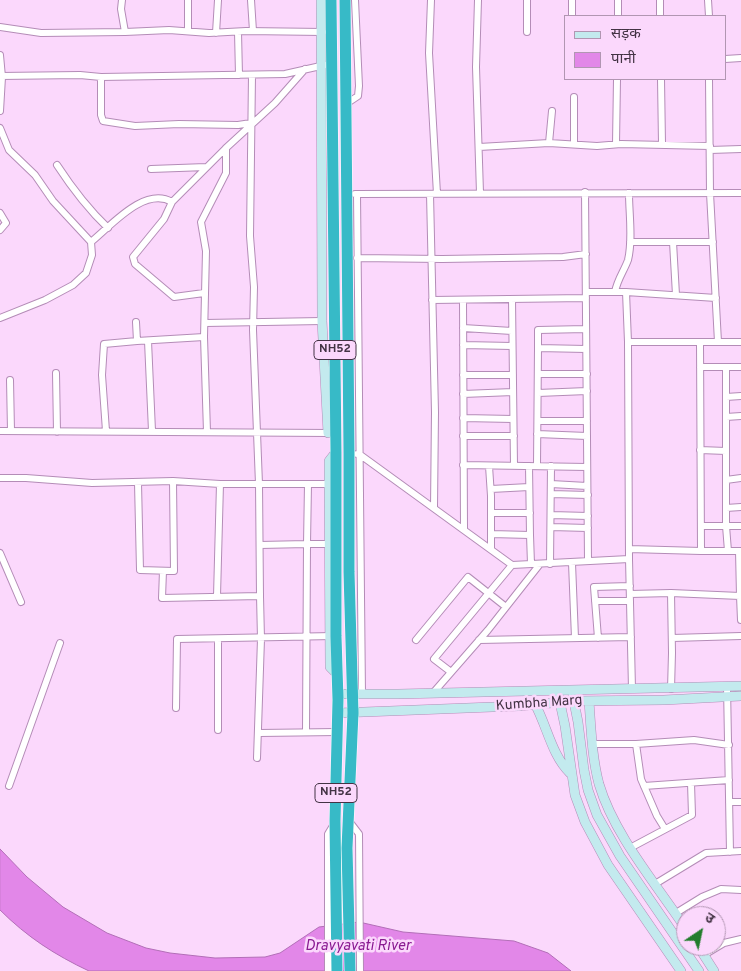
<!DOCTYPE html>
<meta charset="utf-8">
<style>
body{margin:0}
#map{position:relative;width:741px;height:971px;overflow:hidden;background:#fbd8fc;font-family:Overpass,"Noto Sans Devanagari",sans-serif}
canvas{display:block}
.legend{position:absolute;left:564px;top:15px;width:162px;height:65px;box-sizing:border-box;background:#fbd8fc;border:1px solid #b196b2;margin:0;padding:6px 9px;list-style:none;font-size:15px;color:#433344}
.legend li{display:flex;align-items:center;gap:10px;height:25px}
.legend b{width:25px;border:1px solid #b196b2}
.north{position:absolute;left:676px;top:906px;width:50px;height:50px;box-sizing:border-box;background:#fbd8fc;border:1px solid #b196b2;border-radius:50%;rotate:34deg;font-size:14px;font-weight:700;line-height:20px;text-align:center;color:#433344}
.north::after{content:'';display:block;margin:auto;width:18px;height:22px;background:#227d2c;clip-path:polygon(50% 0,100% 100%,50% 72%,0 100%)}
</style>
<div id="map">
<canvas width="741" height="971"></canvas>
<ul class="legend">
<li><b style="height:6px;background:#c3eaee"></b>सड़क</li>
<li><b style="height:14px;background:#e287e8"></b>पानी</li>
</ul>
<div class="north">उ</div>
</div>
<script>
const c = document.querySelector('canvas').getContext('2d');
c.lineJoin = 'round';
function fillPath(path, color) { c.fillStyle = color; c.fill(path, 'evenodd'); }
function trace(path, color, width, dash) { c.strokeStyle = color; c.lineWidth = width; c.lineCap = dash ? 'butt' : 'round'; c.setLineDash(dash || []); c.stroke(path); }
function drawText(font, color, halo, rows, align = 'center') {
  c.font = font + ' Overpass,sans-serif'; c.lineWidth = 5; c.setLineDash([]); c.textBaseline = 'middle'; c.strokeStyle = halo; c.fillStyle = color; for (const [text, x, y, turn = 0] of rows) {
    c.save(); c.translate(x, y); c.rotate((+turn || 0) * Math.PI / 180); c.textAlign = isNaN(turn) ? turn : align; if (halo) c.strokeText(text, 0, 0); c.fillText(text, 0, 0); c.restore();
  }
}
const water = new Path2D(`
 M0,849l27,28 36,30 44,26 39,15 24,5 45,5 50,-1 15,-4 39,-26 40,-5 44,10 111,9 34,12 23,18h-482c-34,-16 -62,-34 -89,-61z`);
fillPath(water, '#e287e8');
trace(water, '#b26eb7', 1);
const street = new Path2D(`
 M122,0l-1,9 4,23 44,-2 40,3 37,-2 77,1
 M188,0v31
 M251,0l2,31
 M431,0l-2,53 8,141
 M478,0l-2,67 4,126
 M708,0l1,16
 M572,16v-16
 M618,16v-16
 M660,16v-16
 M0,27l41,6 84,-1
 M238,32l1,43
 M527,32v-32
 M216,33l2,-33
 M0,55l2,22 -2,34
 M725,59l16,-1
 M252,75l-2,161 4,51 -1,43 6,154h49l-1,60h24
 M0,76l80,-1 21,2 184,-3 40,-9
 M101,77v38l2,6 32,5 44,-2 59,1 13,-2
 M661,79l1,65
 M709,79l1,114 8,149
 M346,104l12,-8 1,-10 -4,-86
 M0,128l9,22 26,25 18,26 38,41 1,13 -6,18 -13,12 -28,15 -45,18
 M549,143l3,-32
 M574,144v-47
 M616,144l1,-65
 M479,147l70,-4 48,3 24,-2 89,2
 M710,150l31,-1
 M57,165c15,23 31,44 51,63
 M151,169l55,-2
 M585,192l3,369
 M355,194l386,-1
 M357,194l5,500
 M430,194l5,218 -1,96
 M0,213l6,10 -6,7
 M91,242c20,-16 53,-56 81,-40
 M630,242h83
 M673,242l3,53
 M357,258l85,1 121,-2 23,-3
 M586,292h40l90,6
 M615,292c2,-12 9,-21 13,-32 5,-21 1,-46 1,-67
 M626,292l2,50 1,217 3,130
 M204,293l-30,4 -39,-33 -2,-7 31,-38 8,-17 54,-54 49,-45 30,-34
 M512,299l2,167
 M432,300l154,-2
 M463,300l1,229
 M205,323l117,-2
 M463,328l49,3
 M137,341l67,-4
 M148,341l4,90
 M628,342h113
 M700,342l1,209
 M463,345l49,1
 M538,348v-18l48,-1
 M700,367h41
 M726,367v159l2,25
 M56,373l1,59
 M538,374h49
 M463,375h50
 M10,380l1,51
 M538,393l49,-2
 M463,394l50,-2
 M726,397l15,-1
 M726,417l15,-1
 M463,418l50,1
 M538,421h49
 M0,431l332,2
 M106,431l-4,-56 2,-31 33,-3 -1,-19
 M207,432l-3,-95 2,-86 -5,-29 25,-49v-25
 M537,434l50,2
 M463,436h51
 M700,450l26,1
 M357,454h2l153,111 117,-6
 M463,465l124,2
 M537,465l1,-117 48,1
 M489,466l2,30v53
 M0,478h26l66,5 81,-2 47,3h39l1,112
 M726,480l15,-2
 M138,483l2,87 34,1 -1,-90
 M308,484h25
 M551,484l36,2
 M491,489l38,-2
 M551,494l37,1
 M726,508l15,-1
 M491,513h39
 M551,515l37,1
 M701,526h40
 M551,527l37,1
 M491,534l39,1 -1,-69
 M530,535l1,29
 M260,545l47,-1 -1,188
 M629,549l72,2h40
 M0,553l21,49
 M572,563l3,75
 M550,564l1,-98
 M163,571l-1,27 98,-2 1,43 -4,119
 M630,594l41,-1
 M217,596l3,-112
 M740,596l1,24
 M595,601h35
 M598,638l-4,-51 36,-1
 M672,638l69,-2
 M416,640l52,-63 38,30
 M479,640l152,-3
 M451,672l-17,-13 78,-94
 M727,686l3,166
 M671,689l1,-36 -1,-60 69,3 -1,-45
 M433,693l55,-63 52,-66
 M176,708l1,-69 156,-3
 M218,730v-91
 M259,733l78,-1
 M593,744h43l58,-4 35,5
 M636,744l5,35 16,37 8,13
 M9,786l51,-143
 M644,786l85,-6
 M729,802h12
 M349,821l10,13 1,137
 M630,848l62,-33 -1,-32
 M655,884l51,-31 35,-2
 M676,913l26,-16 19,-8 20,1
 M704,955l20,-12 17,-4
 M328,971v-137l6,-10`);
const secondary = new Path2D(`
 M321,0l1,321 6,112
 M336,452l-7,9v23l1,183 7,7
 M338,694h60l343,-8
 M573,697l5,25 6,48 4,20 9,25 23,41 79,115
 M559,698l6,28 10,69 10,27 23,43 73,106
 M589,701c2,27 3,57 10,83 15,51 58,101 87,145
 M535,704c12,22 17,52 35,69
 M338,713l180,-7 55,-5 91,-1 77,-4
 M698,946l16,25`);
const highway = new Path2D(`
 M331,0l5,452v184l2,64 -3,121 2,150
 M345,0l4,454v118l4,141 -6,135 3,123`);
trace(street, '#b48cb7', 8);
trace(secondary, '#b48cb7', 10);
trace(highway, '#fff', 12);
trace(street, '#fff', 6);
trace(secondary, '#c3eaee', 9);
trace(highway, '#37bac7', 11);
for (const [x, y, w] of [
 [335,350,42],
 [336,793,42]
]) { const box = new Path2D(); box.roundRect(x - w / 2, y - 9.5, w, 19, 4); c.fillStyle = '#fbd8fc'; c.fill(box); trace(box, '#433344', 1); }
drawText('bold 12px', '#433344', null, [
 ["NH52",335,350],
 ["NH52",336,793]
]);
drawText('14px', '#433344', '#fbd8fc', [
 ["Kumbha Marg",539,704,-4]
]);
drawText('italic 15px', '#891a91', '#fbd8fc', [
 ["Dravyavati River",358,947]
]);
</script>
